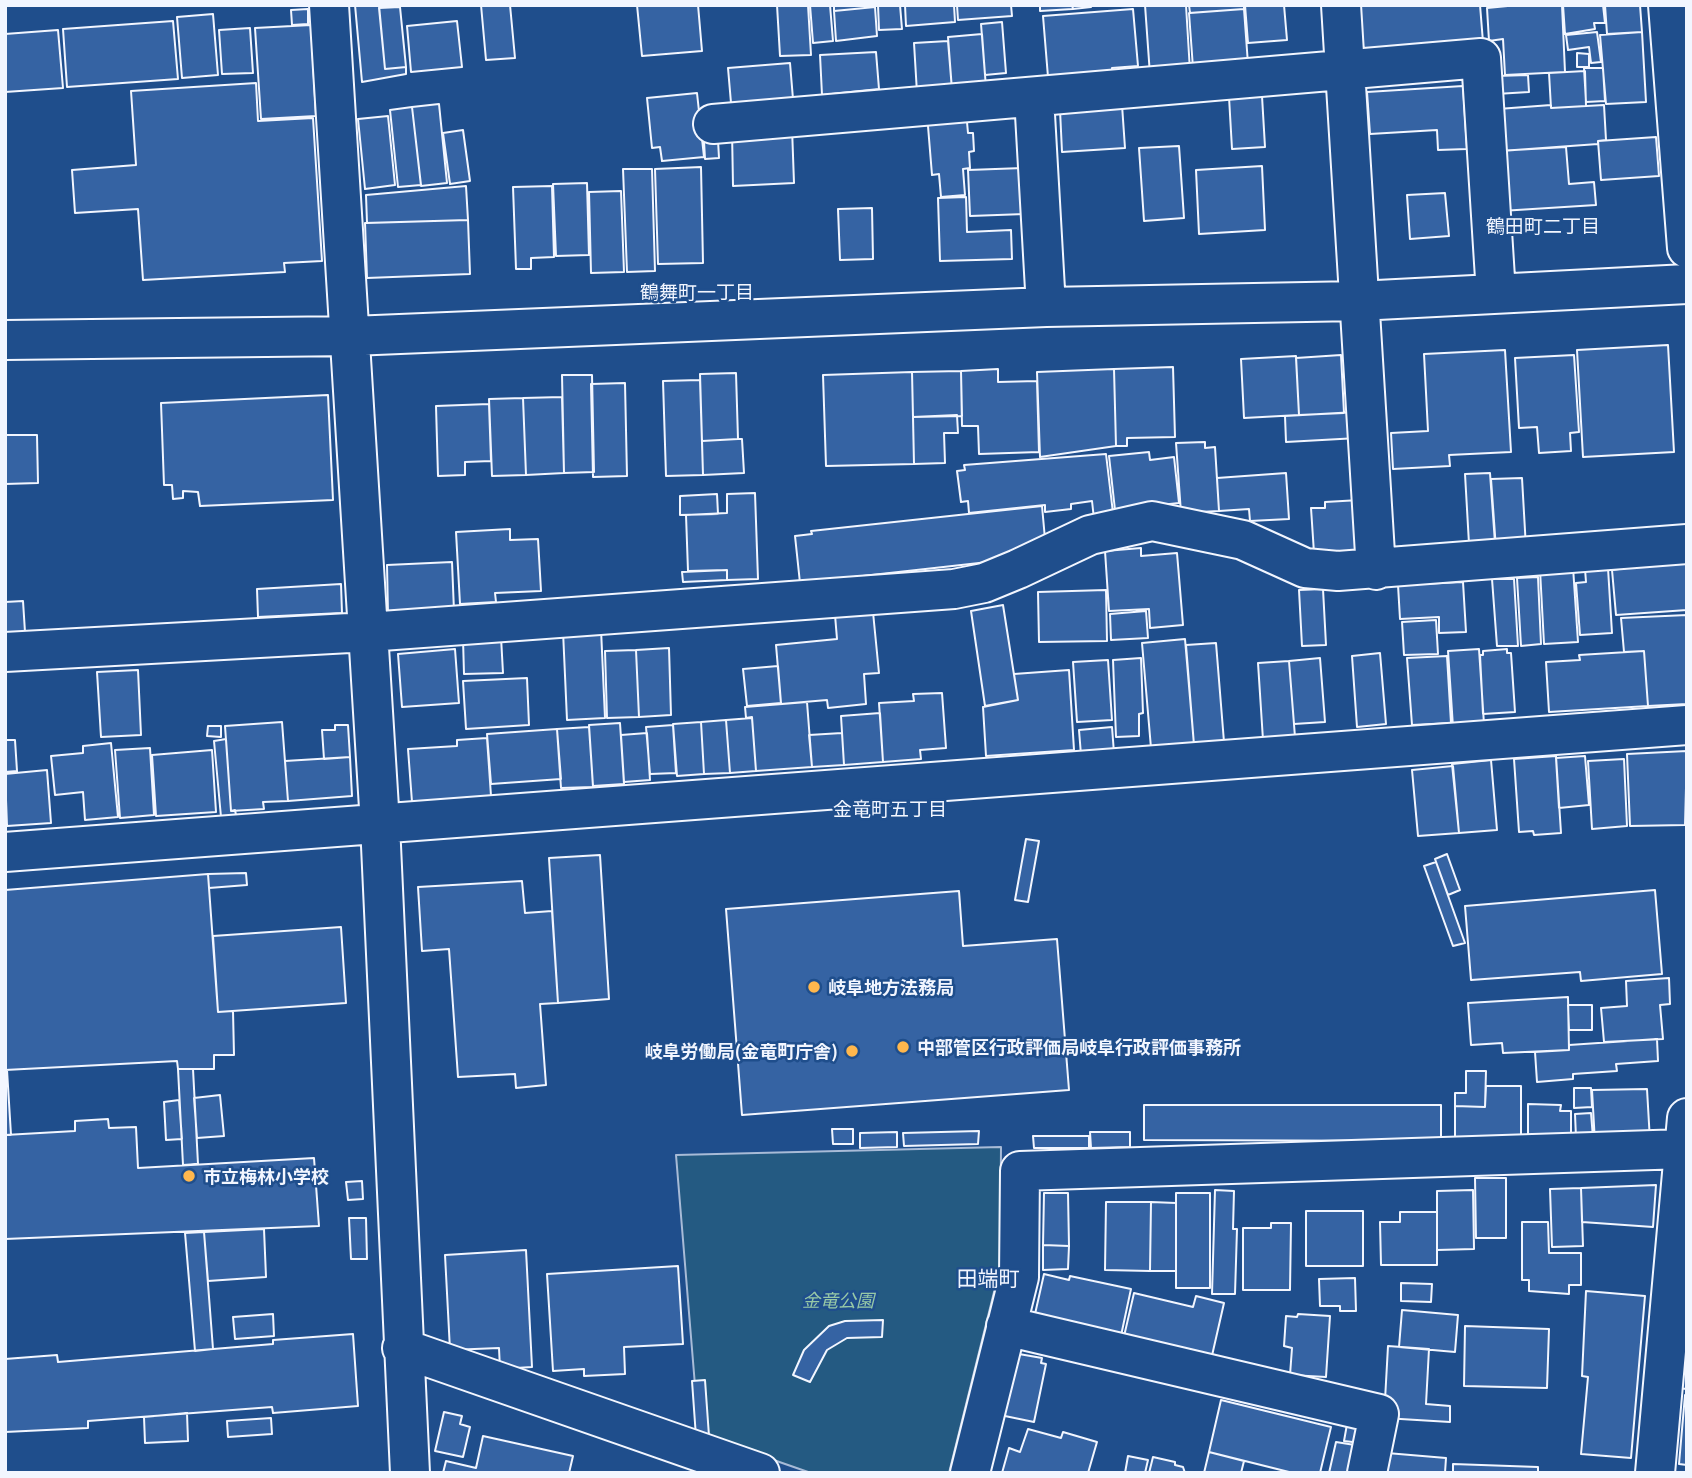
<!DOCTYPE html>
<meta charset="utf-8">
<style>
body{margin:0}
#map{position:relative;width:1692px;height:1478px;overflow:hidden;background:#1f4e8c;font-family:Georgia,serif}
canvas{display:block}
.frame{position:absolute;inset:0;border:7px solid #f2f6ff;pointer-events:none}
</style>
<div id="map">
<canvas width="1692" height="1478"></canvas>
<div class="frame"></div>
</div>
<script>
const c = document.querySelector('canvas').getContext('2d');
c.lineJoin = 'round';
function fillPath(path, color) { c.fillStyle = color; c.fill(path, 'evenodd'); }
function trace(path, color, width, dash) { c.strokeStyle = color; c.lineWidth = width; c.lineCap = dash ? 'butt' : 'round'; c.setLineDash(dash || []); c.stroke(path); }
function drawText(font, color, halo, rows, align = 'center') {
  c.font = font + ' Georgia,"Noto Sans JP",serif'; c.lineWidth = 5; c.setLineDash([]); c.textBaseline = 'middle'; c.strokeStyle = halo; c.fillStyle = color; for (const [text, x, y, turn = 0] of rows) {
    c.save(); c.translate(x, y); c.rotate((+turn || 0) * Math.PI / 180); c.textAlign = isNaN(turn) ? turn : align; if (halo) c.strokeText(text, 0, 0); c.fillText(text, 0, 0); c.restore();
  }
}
const green = new Path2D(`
 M1001,1147l-1,121 -51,205h-138l-112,-39 -23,-279z`);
fillPath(green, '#245a82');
trace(green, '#a8bbd7', 2);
const building = new Path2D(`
 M355,5h24l6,64 21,-2v7l-44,8z
 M481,5h29l5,53 -29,2z
 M637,5h61l4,46 -60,5z
 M777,5h31l3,50 -31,1z
 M810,5h20l3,36 -20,2z
 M834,5h41v2l-41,4z
 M878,5h22l2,24 -23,1z
 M905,5h49l1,17 -49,4z
 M957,5h54l1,11 -54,4z
 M1040,5h32l1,4 -33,2z
 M1072,5h19v2l-18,2z
 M1145,5h41l4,66 -40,4z
 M1189,5h55v4l-54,4z
 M1245,5h39l3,35 -39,3z
 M1354,5h126l3,37 -125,10z
 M1518,5h44l3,67 -60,3 -2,-36 -14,2 -2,-33z
 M1563,5h40l2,18h-11l1,6 -30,5z
 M1605,5h35l2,27 -35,2z
 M400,7l6,60 -21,2 -6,-61z
 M875,7l2,29 -41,5 -2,-30z
 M308,9v15l-16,1 -1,-15z
 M1133,9l5,57 -26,2v4l-64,5 -5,-61z
 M1244,9l4,55 -55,4 -4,-55z
 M213,14l5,61 -36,3 -5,-61z
 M173,21l5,58 -111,8 -4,-58z
 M457,21l5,46 -51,5 -4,-46z
 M1002,22l4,51 -21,2 -4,-51z
 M311,25l5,91 -55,3 -6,-91z
 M250,28l3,45 -31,1 -3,-44z
 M58,30l5,58 -58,4v-58z
 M1597,32l4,30 -10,1 -2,-16 -21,3 -2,-15z
 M1642,32l4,70 -40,2 -6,-69z
 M982,34l4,54 -34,2 -4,-53z
 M948,41l4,49 -35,3 -3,-50z
 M876,52l3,37 -57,6 -2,-40z
 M1577,53l12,1v13h-12z
 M790,63l3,36 -62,4 -3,-35z
 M1584,68h19l2,33 -19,1z
 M1585,71l1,35 -35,2 -2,-35z
 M1528,75l1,17 -33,2v-18z
 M256,83l2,38 55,-3 9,143 -38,2 1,9 -142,8 -5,-71 -63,4 -3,-43 64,-5 -5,-74z
 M1463,86l4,63 -29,1 -1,-20 -67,4 -3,-42z
 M697,93l7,64 -42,4 -2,-14 -8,1 -5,-50z
 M1262,96l3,51 -33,2 -3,-52z
 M439,104l8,79 -26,3 -9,-79z
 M1122,105l3,43 -63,4 -2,-42z
 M1551,105v3l53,-3 2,35 -8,1v3l-97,7 -3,-42z
 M412,107l9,78 -23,2 -8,-77z
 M966,111l2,22h5l1,18 -5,1 1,16 -7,1 2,26 -24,2 -2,-23 -7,1 -5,-61z
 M388,116l7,69 -30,4 -7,-70z
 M792,128l2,55 -61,3 -1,-55z
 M463,130l7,51 -20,3 -7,-51z
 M1656,137l3,39 -58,4 -3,-39z
 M718,140l1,18 -14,1 -1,-18z
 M1179,146l5,72 -40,3 -5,-73z
 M1566,147l3,37 25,-2 2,23 -95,6 -4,-60z
 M1262,166l3,64 -66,4 -3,-64z
 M701,167l2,96 -45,1 -3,-95z
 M1023,168l2,46 -55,2 -2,-46z
 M623,169h29l3,102 -28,1z
 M587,183l2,72 -33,1 -3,-72z
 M466,186l2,34 -101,3 -1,-28z
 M552,186l2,71 -23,1v11h-15l-3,-82z
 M621,191l3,81 -33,1 -2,-81z
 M1445,193l4,43 -39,3 -3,-44z
 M966,197l1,35 44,-2 1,29 -72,2 -2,-63z
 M872,208l1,51 -33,1 -2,-51z
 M468,220l2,54 -103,4 -2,-55z
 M1668,345l6,107 -91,5 -6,-107z
 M1505,350l6,102 -62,3 1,11 -57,3 -2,-36 37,-2 -4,-77z
 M1341,355l3,58 -45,2 -3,-57z
 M1574,355l5,77 -9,1 1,18 -32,2 -2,-26 -18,1 -4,-70z
 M1296,356l3,59 -55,3 -3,-59z
 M1173,367l2,70 -48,1v8h-11l-2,-77z
 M998,369v13l39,-1 2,71 -60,2 -1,-28h-16l-1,-55z
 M1114,369l2,77 -76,11 -3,-85z
 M961,371l1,45 -49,1 -1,-45z
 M912,372l2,92 -88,2 -3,-91z
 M736,373l2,66 -36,2 -2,-67z
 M562,375h30l2,97 -30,1z
 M700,380l3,95 -37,1 -3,-95z
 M625,383l2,93 -34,1 -2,-93z
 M328,395l5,105 -133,6 -2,-14 -15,-1v7l-10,1 -1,-14h-8l-3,-82z
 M562,397l2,76 -38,2 -3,-77z
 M523,398l3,77 -34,1 -3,-77z
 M489,404l2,57 -26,1v13l-27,1 -2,-70z
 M1356,412l2,26 -72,4 -1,-26z
 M957,415l1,18h-14l1,30 -31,1 -1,-47z
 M5,435h32l1,48 -33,1z
 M738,439h4l2,34 -41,2 -1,-34z
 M1205,442v6l10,-1 4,64 -38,2 -5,-70z
 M1149,452l1,8 24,-3 5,46 -64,7 -6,-54z
 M1106,454l7,59 -19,6 -2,-18 -21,3v5l-26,3v-7l-76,8 -1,-12 -7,1 -4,-31 8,-1 -1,-5z
 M1286,473l3,46 -39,2 -1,-12 -30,2 -2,-33z
 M1490,473l5,70 -26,1 -4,-70z
 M1522,478l4,70 -30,1 -5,-70z
 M755,493l3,86 -31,1v-10l-39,1 -2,-56 41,-2v-19z
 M717,494l1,20 -38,1v-19z
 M1360,500l3,50 -49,3 -3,-45h14v-6z
 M1042,506l3,33 -48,22 -197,22 -5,-47 17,-2 -1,-3z
 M510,529v11l28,-1 3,52 -46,2 1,9 -36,2 -4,-72z
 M1141,548v8l36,-3 6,72 -33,3 -1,-19 -40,2 -4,-60z
 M452,562l2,49 -66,3 -1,-49z
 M1687,562v48l-71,5 -4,-45 14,-2v-5z
 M1573,567l5,75 -34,2 -4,-74z
 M1608,568l4,65 -32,2 -4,-52 10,-1 -1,-13z
 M727,570v10l-44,2 -1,-10z
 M1538,577l3,67 -20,2 -4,-68z
 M1492,579h22l4,67h-21z
 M1463,582l3,50 -27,1v-16l-39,2 -2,-34z
 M341,584l1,29 -84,4 -1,-28z
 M1323,589l3,56 -24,1 -3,-56z
 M1106,590l1,51 -68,1 -1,-50z
 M23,601l2,31 -20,1v-31z
 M1003,605l15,95 -33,6 -14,-95z
 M1146,611l2,27 -37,2 -1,-26z
 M873,612l6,61 -15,1 2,30 -38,4 -1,-8 -46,4 -5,-59 61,-6 -2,-24z
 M1687,615v89l-39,2 -4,-55 -20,1 -3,-34z
 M1436,620l2,34 -34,1 -2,-33z
 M601,629l4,89 -38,2 -4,-89z
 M501,637l2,36 -39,1 -1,-35z
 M1185,639l9,106 -43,3 -9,-105z
 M1216,643l8,99 -30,3 -8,-100z
 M669,648l2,67 -32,2 -3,-67z
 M455,649l4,54 -57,4 -4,-53z
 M1479,649l5,75 -31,3 -5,-76z
 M1507,649v4h4l4,59 -32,2 -3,-59h3v-4z
 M636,650l3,67 -32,1 -2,-67z
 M1644,651l4,55 -99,6 -3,-50 34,-2 -1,-5z
 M1380,653l6,71 -29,3 -5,-71z
 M1447,656l4,67 -39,2 -5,-67z
 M1141,658l2,55 -4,1v22l-23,1 -3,-77z
 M1320,658l5,64 -31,2 -5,-63z
 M1108,660l4,60 -35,2 -4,-60z
 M1289,661l6,76 -32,3 -5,-77z
 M778,666l3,37 -34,3 -4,-37z
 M138,670l3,65 -40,2 -4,-65z
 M1069,670l5,80 -88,6 -3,-49 35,-7 -4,-26z
 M527,678l2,47 -63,4 -3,-48z
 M942,693l4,55 -26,2 1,9 -38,3 -4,-59 35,-2 -1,-7z
 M807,702l5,65 -56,4 -4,-54 -6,1 -1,-11z
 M880,713l3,49 -39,3 -3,-49z
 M752,718l4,53 -26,2 -4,-53z
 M726,720l4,53 -26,1 -3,-52z
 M282,722l6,79 -25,1 1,7 -33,2 -6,-85z
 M701,722l3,52 -27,2 -4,-52z
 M620,723l4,61 -31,2 -4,-61z
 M335,725h13l2,32 -26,2 -2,-29h13z
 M673,725l3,48 -26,1 -4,-47z
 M208,726h13v11l-14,-1z
 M589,727l4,60 -32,1 -4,-59z
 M1112,727l2,26 -33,2 -2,-25z
 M557,729l4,50 -70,5 -4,-50z
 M647,733l3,47 -26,2 -3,-47z
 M842,733l2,32 -32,2 -3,-32z
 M487,738l4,58 -79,6 -4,-53 49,-3v-6z
 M226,739l5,72 4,-1 1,5 -15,2 -7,-76z
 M5,740h10l2,31 -12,1z
 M111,743l7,74 -33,3 -2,-28 -28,3 -4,-39 32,-3v-7z
 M150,748l4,67 -34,3 -5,-68z
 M212,750l4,62 -60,4 -4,-61z
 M1687,751l-2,74 -55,1 -3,-72z
 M1556,756l5,77 -27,2 -1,-4 -14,1 -5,-73z
 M1585,756l4,49 -30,3 -3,-50z
 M350,757l2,39 -64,5 -3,-40z
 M1624,759l3,67 -35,3 -4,-68z
 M1491,760l6,70 -38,3 -7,-69z
 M1453,766l6,67 -41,3 -6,-66z
 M47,770l4,53 -44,3 -2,-52z
 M1026,839l13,2 -11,61 -13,-2z
 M1447,854l13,36 -12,5 -13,-36z
 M600,855l9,144 -51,4 -9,-145z
 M1436,862l29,81 -12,3 -29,-80z
 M246,873l1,12 -38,3 -1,-14z
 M208,874l10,138 15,-1 1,44h-20v14h-36l-1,-8 -172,9v-180z
 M522,881l3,32 27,-2 6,92 -18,1 6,81 -30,3 -1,-14 -57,3 -9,-128 -27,2 -4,-64z
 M1655,890l7,84 -81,7 -1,-9 -109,8 -6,-74z
 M959,891l4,55 94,-7 12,151 -327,25 -16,-206z
 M341,927l5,76 -128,9 -5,-76z
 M1669,978l1,26 -10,1 3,34 -59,3 -3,-34 26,-2 -1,-25z
 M1568,997l1,53 -66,3 -1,-10 -31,2 -3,-42z
 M1568,1005h24v25h-23z
 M1657,1039l1,22 -42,3 1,7 -44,3v5l-36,3 -2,-30 34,-2v-5z
 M178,1069h15l5,95 -15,1z
 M5,1070h2l4,65h-6z
 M1466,1071h20l-1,36 -30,-1v-13h11z
 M1486,1086h35v53l-66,7v-40l30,1z
 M1574,1088h17l1,19 -18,1z
 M1647,1089l3,52 -55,2 -3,-53z
 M220,1095l4,41 -27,2 -3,-40z
 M179,1100l3,39 -16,1 -2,-38z
 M1528,1104l33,1 -1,6h11v30h-43z
 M1144,1105h297v36l-297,-1z
 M1591,1113l2,25h-17l-1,-24z
 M108,1119l1,9 27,-1 2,41 176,-10 5,68 -314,13v-104l70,-4v-10z
 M832,1129h21v15h-20z
 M979,1131l-1,13 -74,2 -1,-13z
 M897,1132v15l-37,1v-15z
 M1090,1132h40v15l-39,1z
 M1033,1136h56v12h-55z
 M1475,1178h31v60h-30z
 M362,1181l1,18 -15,1 -2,-18z
 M1656,1185l-3,42 -71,-5 -1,-34z
 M1581,1188l2,58 -31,1 -2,-58z
 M1215,1190l19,1 -1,38h4l-2,65h-23z
 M1473,1190l1,59 -37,1v-59z
 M1044,1193h24l1,53 -26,-1z
 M1176,1193h34v95h-34z
 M1106,1202h45l-1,69 -45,-1z
 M1151,1202l25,1v68h-26z
 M1306,1211h57v55h-57z
 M1400,1212h37v53h-56l-1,-43h20z
 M349,1218h17l1,41h-16z
 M1522,1222h26l1,31h32v32h-12v9l-40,-3v-11h-7z
 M1271,1223h20l-1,67h-47v-62h28z
 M264,1229l2,48 -58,4 -4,-49z
 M204,1232l9,117 -18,2 -10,-118z
 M1043,1245l26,1 -1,23 -25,1z
 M526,1250l6,117 -32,2 -1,-21 -49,2 -5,-95z
 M678,1266l5,78 -59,3 1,27 -41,2v-7l-31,2 -6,-97z
 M1044,1274l25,6 1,-4 61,13 -12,56 -84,-31z
 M1355,1278l1,33h-16v-5h-20l-1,-27z
 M1401,1283l31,1 -1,18 -30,-1z
 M1586,1291l59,5 -14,162 -50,-4 7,-77 -6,-1z
 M1134,1293l59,14 3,-11 28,7 -13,57 -89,-15z
 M1402,1310l56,5 -3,37 -56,-5z
 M273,1314l1,22 -39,3 -2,-22z
 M1298,1314l32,2 -4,61 -36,-2 2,-27 -8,-2 2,-30 11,1z
 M883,1320l-1,17 -35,1 -20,12 -17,32 -17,-7 11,-25 25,-24 16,-5z
 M1465,1326l84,3 -2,59 -83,-2z
 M353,1334l5,72 -85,7 -1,-6 -184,14v7l-83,4v-73l52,-4 1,7 215,-18v-4z
 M1388,1346l41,3 -3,55 24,2v16l-66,-4z
 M1019,1354l23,4 -1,5 5,1 -12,58 -34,-7z
 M1679,1356l8,1v32l-10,-1z
 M705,1380l4,56 -13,1 -4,-56z
 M1685,1395h2v70l-8,-1z
 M1221,1400l110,27 -11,46h-27l-84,-21z
 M444,1412l18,4 -2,8 10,3 -7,30 -28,-6z
 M187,1413l1,28 -43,2 -1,-26z
 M1349,1413l16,3 -4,27 -17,-2z
 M271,1418l1,16 -44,3 -1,-16z
 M1028,1429l33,9 2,-6 34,10 -9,31h-86l7,-25 11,4z
 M483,1436l90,20 -4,17h-126l3,-12 30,7z
 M1336,1442l25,4 -5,27h-27z
 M1209,1452l35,9 -3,12h-37z
 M1387,1453l59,5 -1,15h-60z
 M1128,1456l20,4 -3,13h-20z
 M1153,1457l22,5v3l8,2 2,6h-36z
 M1453,1464l85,3v6h-85z`);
fillPath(building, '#3563a3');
trace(building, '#f2f6ff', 2);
const minor = new Path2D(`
 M329,5l51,819 30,649
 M1341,5l35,565
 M1668,5l19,243
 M1034,97l12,210
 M713,124l768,-66 15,236
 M5,340l347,-4 694,-29 312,-6 329,-17
 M5,652l363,-20 586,-43 30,-6 34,-14 72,-34 62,-14 91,19 62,28 33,3 349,-27
 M5,852l1682,-127
 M1006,1326l373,88 -12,59
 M402,1348l358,125
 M970,1473l49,-196 1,-106 664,-22
 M1655,1473l32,-355`);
trace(minor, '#f2f6ff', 42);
trace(minor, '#1f4e8c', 38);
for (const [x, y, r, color] of [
 [814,987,7,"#ffb74d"],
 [903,1047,7,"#ffb74d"],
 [852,1051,7,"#ffb74d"],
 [189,1176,7,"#ffb74d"]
]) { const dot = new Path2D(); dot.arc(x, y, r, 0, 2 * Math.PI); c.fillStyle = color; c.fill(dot); trace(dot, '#1f4e8c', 2.5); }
drawText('bold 18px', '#f2f6ff', '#1f4e8c', [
 ["岐阜地方法務局",828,987],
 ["中部管区行政評価局岐阜行政評価事務所",917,1047],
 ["岐阜労働局(金竜町庁舎)",838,1051,"right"],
 ["市立梅林小学校",203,1176]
], 'left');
drawText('italic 18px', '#97c8a6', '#1f4e8c', [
 ["金竜公園",838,1300]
]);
drawText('19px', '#f2f6ff', '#1f4e8c', [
 ["鶴田町二丁目",1543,226],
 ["鶴舞町一丁目",697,292],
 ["金竜町五丁目",890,809]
]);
drawText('21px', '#f2f6ff', '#1f4e8c', [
 ["田端町",988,1278]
]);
</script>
